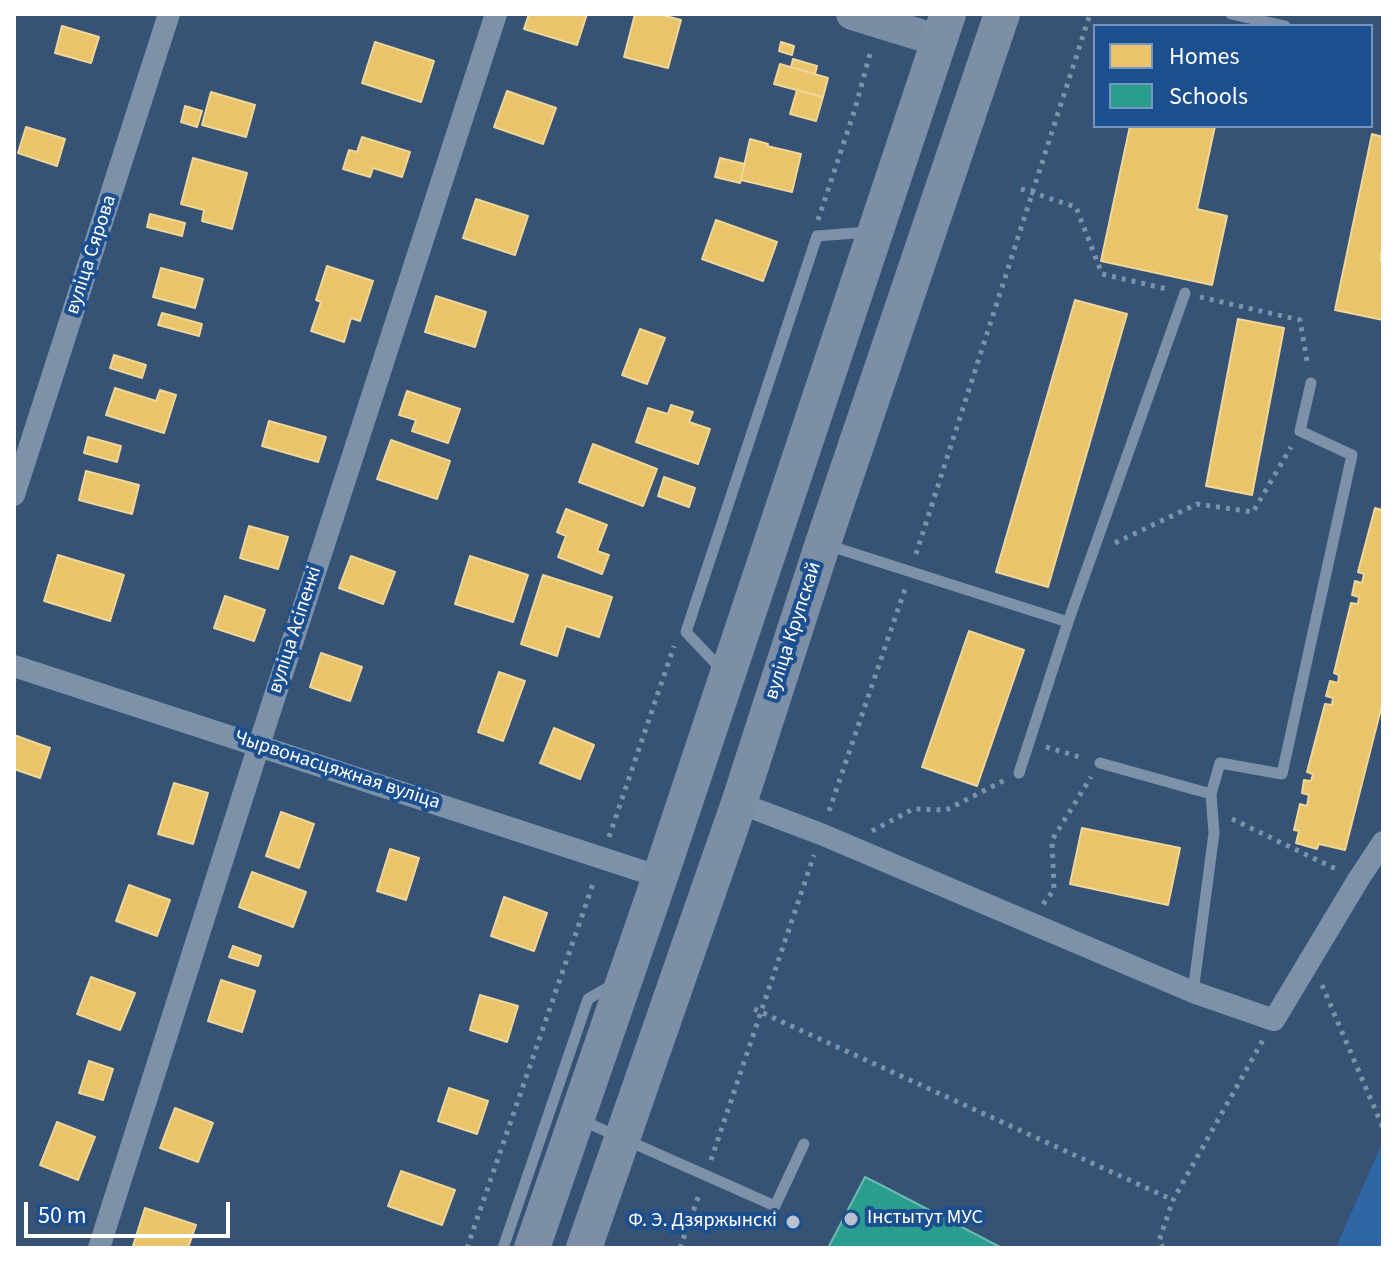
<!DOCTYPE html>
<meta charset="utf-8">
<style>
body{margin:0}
#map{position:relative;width:1397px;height:1262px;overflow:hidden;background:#365274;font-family:"Source Sans 3",sans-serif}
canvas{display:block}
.frame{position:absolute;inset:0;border:16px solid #fff;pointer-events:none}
.legend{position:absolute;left:1093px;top:24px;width:280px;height:104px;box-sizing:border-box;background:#1b4f8f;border:2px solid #7695bc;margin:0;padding:10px 14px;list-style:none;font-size:24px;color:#fff}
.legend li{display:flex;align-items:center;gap:16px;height:40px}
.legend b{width:40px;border:2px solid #7695bc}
.scale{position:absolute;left:24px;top:1202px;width:206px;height:36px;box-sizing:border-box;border:4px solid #fff;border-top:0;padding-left:10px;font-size:24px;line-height:28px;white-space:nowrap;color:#fff;-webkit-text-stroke:6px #1b4f8f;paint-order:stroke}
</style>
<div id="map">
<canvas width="1397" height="1262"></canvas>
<div class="frame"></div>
<ul class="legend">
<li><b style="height:22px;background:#e9c46a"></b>Homes</li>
<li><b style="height:22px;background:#2a9d8f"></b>Schools</li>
</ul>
<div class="scale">50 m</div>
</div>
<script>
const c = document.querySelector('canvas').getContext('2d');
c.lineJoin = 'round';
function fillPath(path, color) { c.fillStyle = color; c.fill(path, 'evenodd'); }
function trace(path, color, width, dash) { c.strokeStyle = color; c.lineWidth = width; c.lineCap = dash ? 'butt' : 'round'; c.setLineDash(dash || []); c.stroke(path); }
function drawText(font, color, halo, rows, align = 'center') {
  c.font = font + ' "Source Sans 3",sans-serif'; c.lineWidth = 8; c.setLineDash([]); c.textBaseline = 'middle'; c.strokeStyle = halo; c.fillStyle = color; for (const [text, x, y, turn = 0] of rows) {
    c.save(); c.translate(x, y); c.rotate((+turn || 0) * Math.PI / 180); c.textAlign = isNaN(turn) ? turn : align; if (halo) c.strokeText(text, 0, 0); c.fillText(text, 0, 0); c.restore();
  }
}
fillPath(new Path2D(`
 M1383,1141v107h-46l1,-5z`), '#2f66a5');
const homes = new Path2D(`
 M529,14h58l-10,31 -53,-16z
 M635,14h23l23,6 -13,48 -44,-11z
 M62,26l37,11 -8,26 -36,-10z
 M375,42l59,19 -13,41 -59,-19z
 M781,42l13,4 -2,9 -13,-4z
 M793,59l24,7 -2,8 -24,-7z
 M780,64l48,14 -5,19 -49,-13z
 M797,90l26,7 -7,24 -26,-7z
 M507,91l49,17 -13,36 -49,-17z
 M211,92l44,13 -9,32 -44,-12z
 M185,106l17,5 -5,16 -16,-5z
 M1130,126h85l-18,83 30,7 -15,69 -111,-24z
 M26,127l39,12 -8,27 -39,-13z
 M1372,134l11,3v108l-3,15 3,1v59l-48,-10z
 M362,137l48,15 -8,25 -29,-9 -3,9 -27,-8 6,-19 8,2z
 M750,139l18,5 -1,2 34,8 -9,38 -51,-12z
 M193,158l54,15 -15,56 -30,-8 2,-11 -23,-6z
 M720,158l25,6 -5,19 -25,-6z
 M476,199l52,17 -13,39 -52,-17z
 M150,214l35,9 -3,13 -35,-9z
 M716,220l61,22 -14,39 -61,-22z
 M327,266l46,15 -13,40 -9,-3 -7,24 -33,-11 10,-29 -5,-2z
 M161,268l42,11 -8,29 -42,-11z
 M436,296l50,16 -11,35 -50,-15z
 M1075,300l52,14 -79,273 -52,-15z
 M162,313l40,11 -3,12 -41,-11z
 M1238,319l46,9 -32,167 -46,-9z
 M640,329l25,9 -18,46 -25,-9z
 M114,355l32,10 -4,13 -32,-10z
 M115,388l41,13 4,-11 16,5 -12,38 -58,-18z
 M407,391l53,18 -12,34 -36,-12 4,-11 -17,-5z
 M671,405l22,7 -4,10 21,7 -12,35 -62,-22 12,-34 20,6z
 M269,421l57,16 -8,25 -56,-16z
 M88,437l33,9 -4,16 -33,-9z
 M391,440l59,21 -13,38 -60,-20z
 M593,444l64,25 -14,37 -64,-24z
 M86,471l53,14 -7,29 -53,-14z
 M664,477l31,11 -6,19 -31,-11z
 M1383,502v199l-38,149 -26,-6 -2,5 -21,-6 3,-12 -5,-1 6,-26 7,2 2,-11 -7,-2 2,-13 7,1 2,-7 -6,-2 18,-68 7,1 1,-7 -7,-2 4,-15 8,2 1,-8 -5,-2 17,-70 7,1 1,-7 -7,-2 3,-14 7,2 2,-9 -6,-2 17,-64 7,2z
 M566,509l41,16 -10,26 12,4 -7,19 -44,-17 8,-21 -9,-4z
 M249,526l39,11 -10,32 -38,-11z
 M58,555l66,20 -14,46 -66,-20z
 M351,556l44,16 -12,32 -44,-16z
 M470,556l58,19 -15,47 -58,-18z
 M543,575l69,22 -13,40 -33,-11 -9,30 -36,-12z
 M225,596l40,14 -11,31 -40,-13z
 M969,631l55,19 -47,136 -55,-19z
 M321,653l41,14 -12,34 -40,-14z
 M499,672l26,9 -22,60 -25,-9z
 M554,728l40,17 -14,34 -40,-16z
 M14,735l36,13 -10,30 -26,-9z
 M174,783l34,10 -15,51 -35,-10z
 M281,812l33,12 -15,44 -33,-12z
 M1082,828l98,20 -12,57 -98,-21z
 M390,849l29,9 -13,42 -29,-9z
 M252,872l54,20 -13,35 -54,-20z
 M129,885l41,15 -13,36 -41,-15z
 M504,897l43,16 -13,38 -43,-15z
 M233,946l28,10 -3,10 -29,-9z
 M91,977l44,16 -15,37 -43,-16z
 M221,980l34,11 -13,41 -34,-11z
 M480,995l38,11 -11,36 -37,-12z
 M89,1061l24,8 -10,31 -24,-7z
 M449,1088l39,13 -11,33 -39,-13z
 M175,1108l38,15 -15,39 -38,-14z
 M57,1122l38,15 -17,43 -38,-15z
 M401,1171l54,19 -13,35 -54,-19z
 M145,1208l51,17 -8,23h-50l-5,-2z`);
fillPath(homes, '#e9c46a');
trace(homes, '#f0d697', 2);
const schools = new Path2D(`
 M865,1177l16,8 121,63h-174z`);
fillPath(schools, '#2a9d8f');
trace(schools, '#6abab1', 2);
trace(new Path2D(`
 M1021,189l55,18 26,67 65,15
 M818,220l37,-111 16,-59
 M1200,297l100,23 8,47
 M1115,543l82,-39 56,8 38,-65
 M916,554l174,-540
 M1046,747l37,11
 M829,811l77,-225
 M1232,819l106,51
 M872,831l41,-22 33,1 59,-30
 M609,837l65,-191
 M1043,904l11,-14 -2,-50 39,-63
 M1322,985l61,143
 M754,1009l419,191
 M711,1160l103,-305
 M467,1248l127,-367
 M680,1248l20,-56
 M1163,1248l-4,-7 14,-41 90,-160`), '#7d92a8', 5, [4, 6]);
trace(new Path2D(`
 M1231,14l54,12
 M827,545l241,77
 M721,669l-35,-37 131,-396 51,-4
 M1100,763l111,31 3,39 -21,159
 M1019,773l49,-151 117,-329
 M1211,794l9,-31 62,11 70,-319 -52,-24 11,-48
 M581,1120l194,86 29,-62
 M503,1248l85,-249 26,-15`), '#7d92a8', 11);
trace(new Path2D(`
 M14,495l155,-481
 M14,666l646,211
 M739,803l82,31 372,158 81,28 84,-140 25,-38
 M99,1248l160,-503 237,-731`), '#7d92a8', 22);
trace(new Path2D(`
 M852,14l88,27`), '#798da4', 32);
trace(new Path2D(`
 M532,1248l128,-371 288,-863
 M584,1248l155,-445 84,-260 179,-529`), '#7d8ea7', 36);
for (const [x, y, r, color] of [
 [851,1219,8,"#b9c2ce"],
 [793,1222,8,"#b9c2ce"]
]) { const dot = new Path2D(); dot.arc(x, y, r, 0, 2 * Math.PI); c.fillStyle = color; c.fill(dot); trace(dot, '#1b4f8f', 3); }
drawText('20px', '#fff', '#1b4f8f', [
 ["вуліца Сярова",92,255,-72],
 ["вуліца Асіпенкі",296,630,-72],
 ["вуліца Крупскай",794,631,-72],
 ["Чырвонасцяжная вуліца",337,771,18]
]);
drawText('20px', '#fff', '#1b4f8f', [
 ["Інстытут МУС",867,1219],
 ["Ф. Э. Дзяржынскі",777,1222,"right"]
], 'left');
</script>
